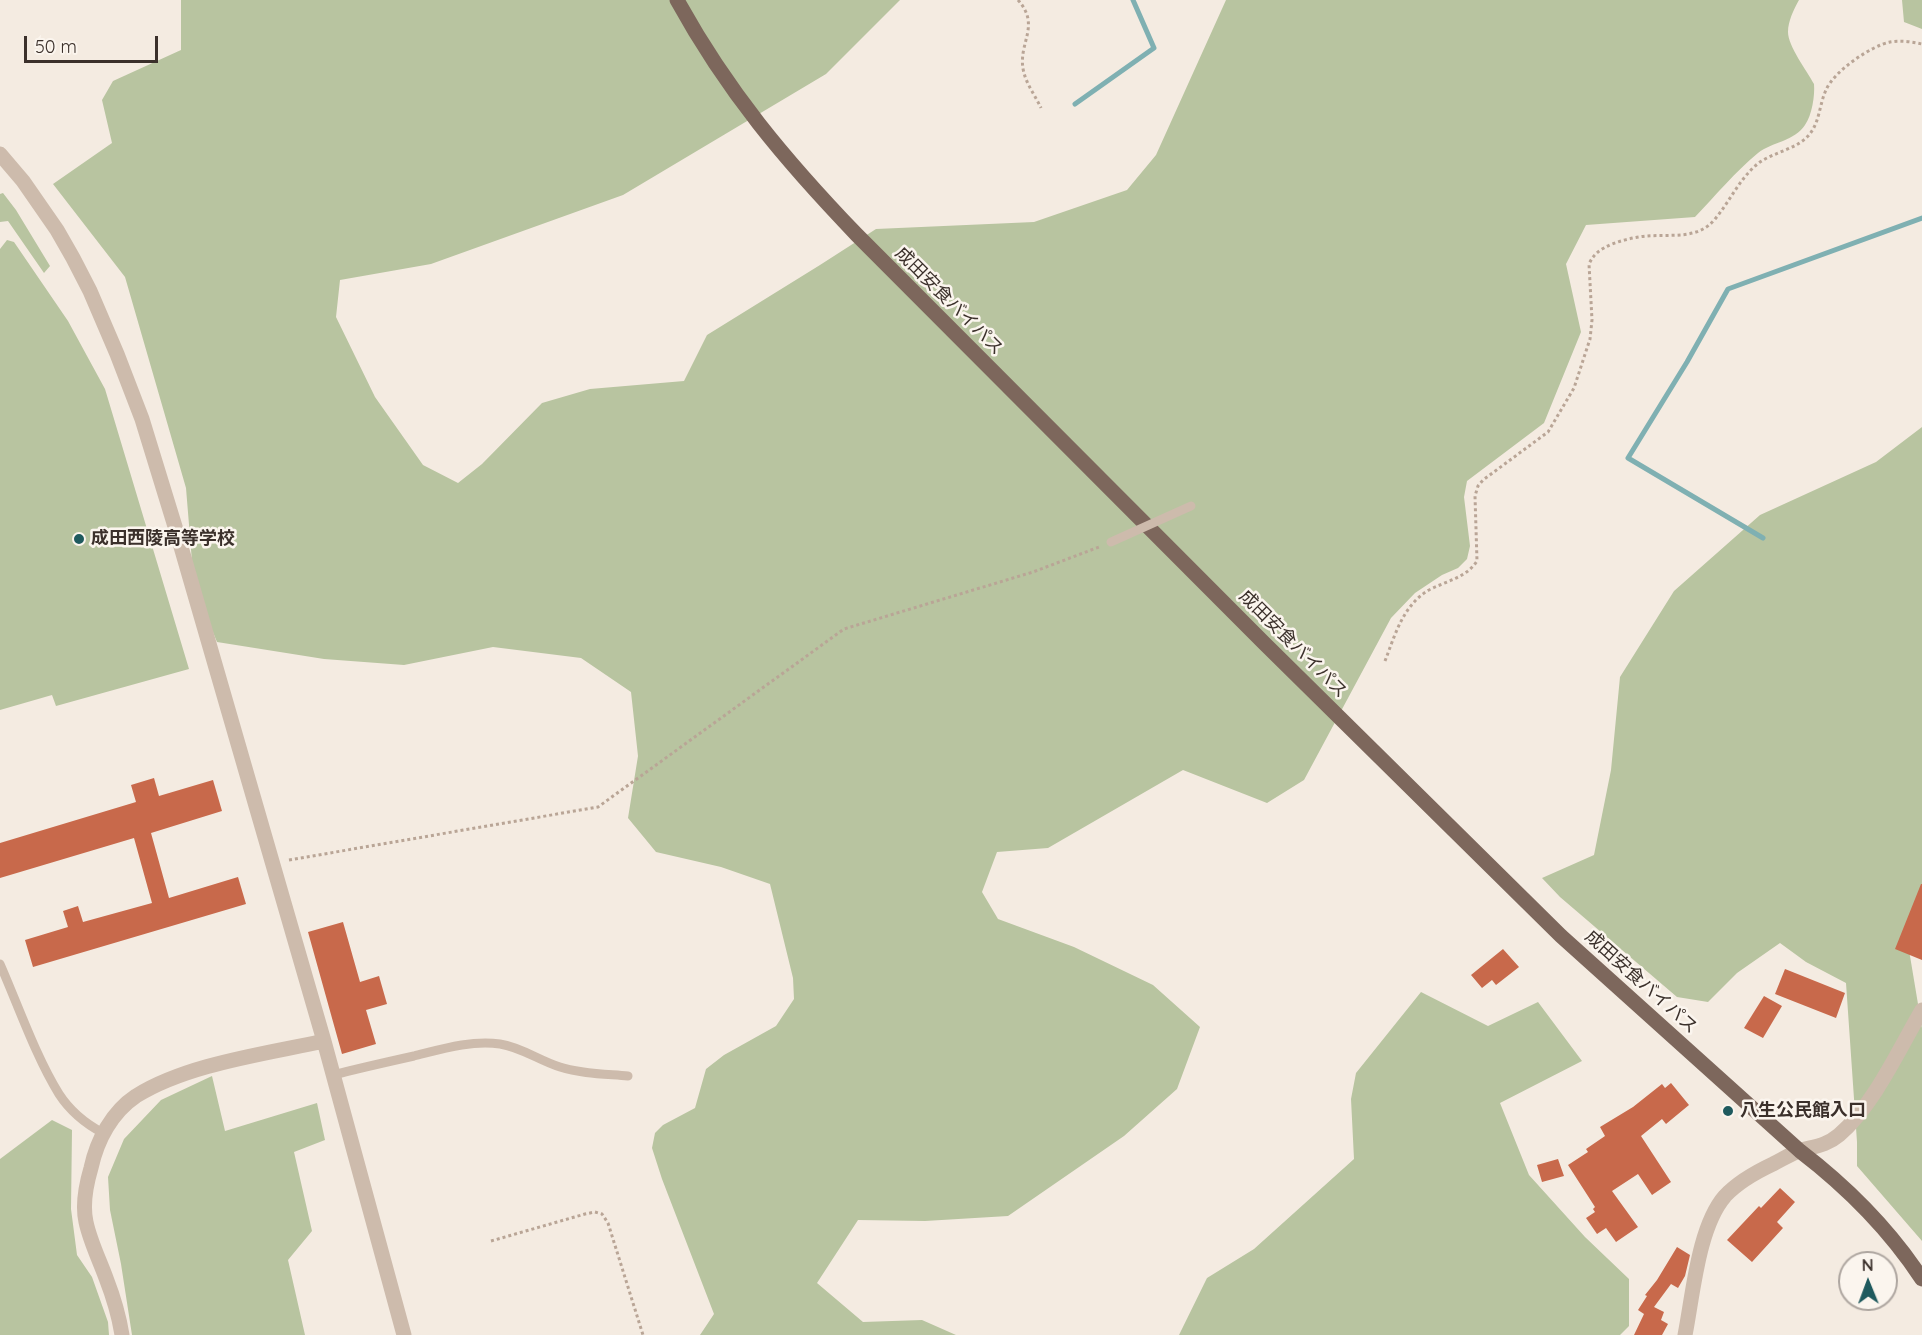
<!DOCTYPE html>
<meta charset="utf-8">
<style>
body{margin:0}
#map{position:relative;width:1922px;height:1335px;overflow:hidden;background:#f4ebe1;font-family:Quicksand,sans-serif}
canvas{display:block}
.north{position:absolute;left:1838px;top:1251px;width:60px;height:60px;box-sizing:border-box;background:#fbf5ee;border:2px solid #aea6a0;border-radius:50%;rotate:359deg;font-size:16px;font-weight:700;line-height:24px;text-align:center;color:#3b302b}
.north::after{content:'';display:block;margin:auto;width:21px;height:27px;background:#1f5a5e;clip-path:polygon(50% 0,100% 100%,50% 72%,0 100%)}
.scale{position:absolute;left:24px;top:36px;width:134px;height:27px;box-sizing:border-box;border:3px solid #3b302b;border-top:0;padding-left:8px;font-size:18px;line-height:21px;white-space:nowrap;color:#3b302b;-webkit-text-stroke:4px #fbf5ee;paint-order:stroke}
</style>
<div id="map">
<canvas width="1922" height="1335"></canvas>
<div class="north">N</div>
<div class="scale">50 m</div>
</div>
<script>
const c = document.querySelector('canvas').getContext('2d');
c.lineJoin = 'round';
function fillPath(path, color) { c.fillStyle = color; c.fill(path, 'evenodd'); }
function trace(path, color, width, dash) { c.strokeStyle = color; c.lineWidth = width; c.lineCap = dash ? 'butt' : 'round'; c.setLineDash(dash || []); c.stroke(path); }
function drawText(font, color, halo, rows, align = 'center') {
  c.font = font + ' Quicksand,"Noto Sans JP",sans-serif'; c.lineWidth = 5; c.setLineDash([]); c.textBaseline = 'middle'; c.strokeStyle = halo; c.fillStyle = color; for (const [text, x, y, turn = 0] of rows) {
    c.save(); c.translate(x, y); c.rotate((+turn || 0) * Math.PI / 180); c.textAlign = isNaN(turn) ? turn : align; if (halo) c.strokeText(text, 0, 0); c.fillText(text, 0, 0); c.restore();
  }
}
fillPath(new Path2D(`
 M181,0h719l-74,74 -203,121 -192,69 -91,16 -4,37 39,80 48,68 35,18 24,-19 60,-61 48,-14 94,-8 23,-46 113,-70 56,-36 158,-7 93,-32 29,-35 70,-155h573c-5,9 -11,21 -11,32 0,14 19,39 26,52 1,11 -2,31 -9,41 -10,16 -33,17 -47,28 -23,19 -42,42 -63,64l-109,8 -20,39 15,68 -37,91 -77,58 -3,16 6,49 -3,13 -9,9 -16,7 -27,18 -24,25 -87,162 -37,23 -84,-33 -135,78 -51,4 -15,40 16,27 76,28 79,38 47,42 -23,62 -53,47 -116,80 -83,5 -67,-1 -41,63 46,39 59,-2 34,15h-256l14,-21 -52,-135 -10,-31 3,-15 8,-8 32,-17 11,-39 18,-14 52,-29 18,-27 -1,-21 -23,-94 -49,-17 -65,-15 -28,-34 10,-62 -7,-64 -50,-34 -88,-11 -89,18 -80,-6 -107,-17 -23,-56 -8,-98 -61,-211 -72,-93 59,-41 -10,-43 11,-19 68,-31z
 M1902,0h20v29l-18,-7z
 M3,193l13,17 34,56 -6,7 -36,-52 -8,1v-28z
 M7,240l7,2 54,79 37,68 84,280 -133,37 -4,-11 -52,15v-461z
 M1922,427v474l-13,49 13,78v213l-65,-75v-24l-11,-159 -40,-21 -26,-19 -43,30 -29,29 -31,-5 -117,-100 -18,-19 52,-23 17,-85 9,-93 54,-86 86,-76 116,-53z
 M1421,992l67,34 50,-24 44,59 -82,42 29,72 56,62 44,42v47l-9,9h-441l28,-57 47,-29 100,-90 -3,-60 5,-26z
 M212,1076l13,55 92,-28 8,37 -31,12 18,79 -24,29 17,75h-173l-11,-71 -11,-54 -2,-33 16,-38 37,-39z
 M52,1120l20,10 -1,79 6,46 15,22 16,45 1,13h-109v-176z`), '#b8c4a0');
trace(new Path2D(`
 M1075,104l79,-56 -21,-48
 M1763,538l-135,-80 59,-96 41,-73 194,-71`), '#7fb0b2', 5);
fillPath(new Path2D(`
 M154,778l5,18 54,-16 9,31 -71,22 18,65 69,-21 8,27 -213,63 -8,-27 43,-13 -5,-16 15,-5 5,16 69,-19 -18,-65 -134,40v-35l136,-41 -5,-17z
 M1921,884h1v76l-27,-11z
 M343,922l17,60 19,-6 8,28 -21,6 10,34 -34,10 -34,-122z
 M1503,949l16,18 -23,18 -4,-5 -10,8 -11,-13z
 M1785,969l60,24 -9,25 -61,-24z
 M1764,996l18,10 -19,32 -19,-10z
 M1671,1083l18,22 -23,19 -4,-5 -21,17 30,46 -19,13 -14,-21 -26,17 26,36 -22,15 -10,-14 -9,6 -11,-16 9,-6 -2,-3 2,-2 -27,-42 20,-13 -2,-3 19,-13 -5,-9 33,-20 29,-23 3,4z
 M1558,1159l6,17 -22,6 -5,-17z
 M1780,1188l15,14 -18,20 6,6 -31,34 -25,-22 32,-34 2,2z
 M1677,1247l13,8 -5,21 -7,12 -7,-4 -17,23 10,5 -3,8 7,4 -6,11h-28l10,-21 -6,-4 9,-14 -2,-1 12,-15z`), '#c8694b');
trace(new Path2D(`
 M1018,0c24,27 -2,44 6,73 3,12 12,24 17,35
 M1385,661c10,-26 18,-56 44,-71 17,-9 37,-12 48,-29l-2,-65 3,-10 5,-6 65,-48 26,-44 16,-49 2,-19 -3,-56c5,-11 12,-15 23,-20 11,-4 23,-7 35,-8 24,-2 51,4 68,-17 16,-19 25,-42 45,-57 15,-10 36,-13 48,-26 12,-13 11,-31 18,-46 8,-19 45,-44 64,-48 11,-2 22,0 32,2
 M289,860l309,-53 246,-178 189,-57 66,-25
 M491,1241l94,-27 10,-2 7,2 6,9 35,112`), '#b9a596', 3, [3, 3]);
trace(new Path2D(`
 M0,964c18,41 36,93 59,130 11,17 27,30 44,39
 M333,1075c27,-7 54,-13 81,-19 28,-7 57,-16 86,-12 21,3 40,17 60,23 22,7 46,7 68,9`), '#cdbbac', 9);
trace(new Path2D(`
 M0,154l23,27 34,49 16,28 17,33 27,63 25,65 35,114 147,508 80,294
 M122,1335c-3,-19 -9,-39 -16,-57 -7,-19 -16,-37 -20,-56 -4,-18 0,-37 5,-54 6,-28 21,-56 45,-72 51,-32 129,-42 188,-55
 M1685,1335c8,-40 13,-108 40,-139 13,-14 31,-24 48,-32 10,-5 19,-11 29,-14 15,-4 25,-5 37,-15 35,-30 60,-86 83,-125`), '#cdbbac', 15);
trace(new Path2D(`
 M677,0c50,91 108,160 180,235l408,409 296,292 239,215c47,36 89,78 122,128`), '#7d675c', 15);
trace(new Path2D(`
 M1111,542l80,-36`), '#cdbbac', 9);
for (const [x, y, r, color] of [
 [79,539,6,"#1f5a5e"],
 [1728,1111,6,"#1f5a5e"]
]) { const dot = new Path2D(); dot.arc(x, y, r, 0, 2 * Math.PI); c.fillStyle = color; c.fill(dot); trace(dot, '#fbf5ee', 2); }
drawText('18px', '#3b302b', '#fbf5ee', [
 ["成田安食バイパス",949,301,45],
 ["成田安食バイパス",1293,644,45],
 ["成田安食バイパス",1641,982,42]
]);
drawText('bold 18px', '#3b302b', '#fbf5ee', [
 ["成田西陵高等学校",91,539],
 ["八生公民館入口",1740,1111]
], 'left');
</script>
